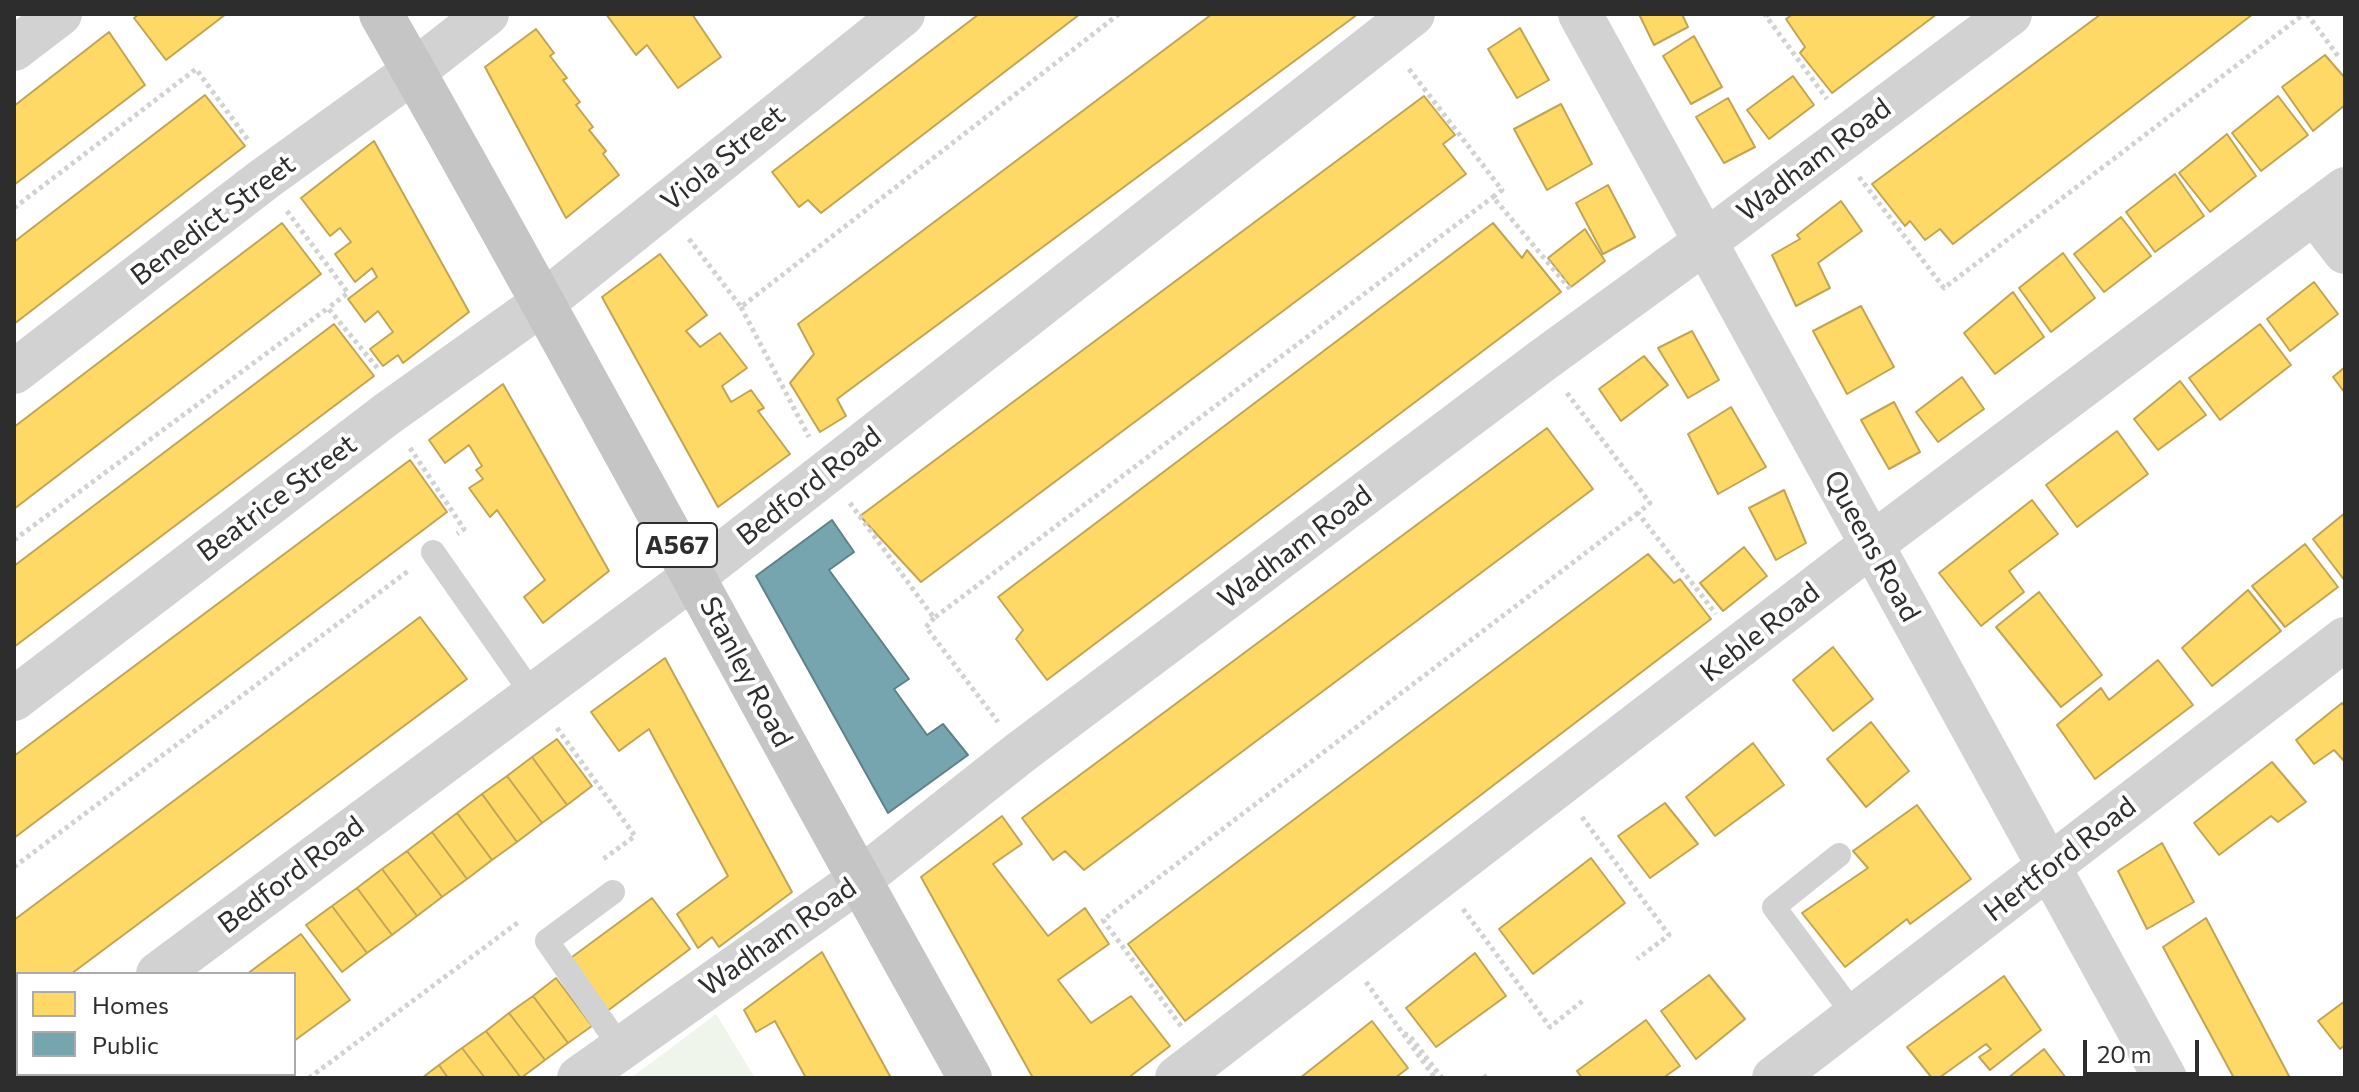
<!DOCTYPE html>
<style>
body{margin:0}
#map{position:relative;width:2359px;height:1092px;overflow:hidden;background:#fff;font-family:Commissioner,sans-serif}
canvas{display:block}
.frame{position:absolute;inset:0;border:16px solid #2d2d2d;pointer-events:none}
.legend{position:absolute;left:16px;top:972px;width:280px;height:104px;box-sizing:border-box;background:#fff;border:2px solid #ababab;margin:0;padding:10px 14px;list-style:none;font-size:24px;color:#2d2d2d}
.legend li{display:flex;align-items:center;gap:16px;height:40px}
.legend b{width:40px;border:2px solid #ababab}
.scale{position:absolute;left:2083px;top:1040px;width:116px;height:36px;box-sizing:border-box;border:4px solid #2d2d2d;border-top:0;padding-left:10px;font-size:24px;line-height:28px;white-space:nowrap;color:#2d2d2d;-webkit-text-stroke:6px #fff;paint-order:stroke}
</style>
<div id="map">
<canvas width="2359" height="1092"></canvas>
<div class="frame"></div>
<ul class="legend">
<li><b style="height:22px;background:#ffd966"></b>Homes</li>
<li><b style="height:22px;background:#76a5af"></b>Public</li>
</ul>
<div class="scale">20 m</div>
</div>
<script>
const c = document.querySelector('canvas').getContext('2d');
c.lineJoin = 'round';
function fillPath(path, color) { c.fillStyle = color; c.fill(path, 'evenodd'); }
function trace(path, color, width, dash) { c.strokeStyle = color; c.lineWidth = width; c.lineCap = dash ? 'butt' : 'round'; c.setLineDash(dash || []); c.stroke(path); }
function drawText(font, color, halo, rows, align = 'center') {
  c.font = font + ' Commissioner,sans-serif'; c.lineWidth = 8; c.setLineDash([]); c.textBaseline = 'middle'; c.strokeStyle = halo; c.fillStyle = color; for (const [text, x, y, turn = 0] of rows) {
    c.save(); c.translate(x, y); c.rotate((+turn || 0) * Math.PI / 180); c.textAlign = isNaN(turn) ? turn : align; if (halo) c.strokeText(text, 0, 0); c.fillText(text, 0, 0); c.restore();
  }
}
fillPath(new Path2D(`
 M716,1014l39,64h-124z`), '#f0f5eb');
const homes = new Path2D(`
 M139,14h87l-60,46 -32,-42z
 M606,14h86l29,43 -43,31 -31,-43 -11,10z
 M979,14h101l-259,199 -13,-13 -9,7 -27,-35z
 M1212,14h146l-521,385 9,17 -26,16 -30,-49 24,-29 -16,-30z
 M1639,14h43l6,13 -34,18z
 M1793,14h144l-105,79 -32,-40 5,-6 -19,-28z
 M2101,14h152l-300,230 -13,-15 -15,11 -15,-19 -5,5 -33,-42z
 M1520,28l29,52 -32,18 -29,-49z
 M536,29l18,24 -4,3 17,22 -4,2 17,22 -4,3 17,22 -4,3 17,21 -3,3 16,21 -53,43 -81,-151z
 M109,32l36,53 -131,100v-79z
 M1694,36l28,51 -31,17 -28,-48z
 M2325,55l20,23v27l-32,26 -31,-44z
 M1793,76l21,29 -45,34 -22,-29z
 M205,95l40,51 -231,178v-82z
 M1424,96l31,39 -12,9 23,30 -545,408 -61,-66z
 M2278,96l30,39 -47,36 -29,-38z
 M1728,98l27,49 -31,16 -28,-46z
 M1561,104l31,60 -45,26 -33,-61z
 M2227,134l29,42 -46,36 -31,-39z
 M374,141l95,171 -66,51 -5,-8 -15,11 -13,-17 23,-17 -15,-21 -13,11 -17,-23 29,-22 -5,-9 -17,14 -20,-28 16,-12 -11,-14 -10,8 -29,-38z
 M2175,174l29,42 -49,36 -29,-40z
 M1608,185l27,52 -32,17 -27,-51z
 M1841,201l21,30 -44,32 12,25 -34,18 -24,-51 28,-16 -3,-4z
 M2121,217l30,39 -47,36 -30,-38z
 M282,223l39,51 -307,235v-82z
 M1493,223l29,35 5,-8 34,42 -514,388 -31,-41 7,-9 -25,-33z
 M1585,229l20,32 -34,26 -23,-29z
 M2063,253l32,45 -44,34 -32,-44z
 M660,254l47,61 -21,16 14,16 20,-14 27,35 -25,18 9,16 20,-12 13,18 -6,3 32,43 -72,53 -116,-210z
 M2314,282l24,32 -48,37 -23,-32z
 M2013,292l31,45 -49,37 -31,-41z
 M1861,306l33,61 -47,27 -34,-63z
 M334,324l40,52 -360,271v-81z
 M2260,324l31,41 -71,55 -31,-42z
 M1692,331l27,49 -31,18 -30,-50z
 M1644,356l24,29 -47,36 -22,-32z
 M2345,367v26l-12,-16z
 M1962,377l22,32 -46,33 -22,-30z
 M2180,381l26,34 -48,35 -24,-31z
 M503,384l106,187 -66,52 -19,-26 21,-17 -48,-70 -7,7 -21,-29 14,-9 -7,-9 6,-4 -13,-21 -24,18 -16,-23z
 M1894,402l26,50 -31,17 -28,-49z
 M1731,407l35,60 -48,27 -30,-60z
 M1547,428l46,61 -509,381 -19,-19 -12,9 -31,-42z
 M2117,431l31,43 -71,53 -31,-42z
 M410,460l37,52 -433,326v-82z
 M1784,490l22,53 -30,17 -27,-52z
 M2032,500l26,34 -49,37 15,21 -43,34 -42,-53z
 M2345,513v68l-32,-42z
 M2305,544l33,43 -53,40 -33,-41z
 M1744,547l23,29 -44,35 -23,-28z
 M1648,554l26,29 6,-4 31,40 -526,402 -57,-77z
 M2248,590l33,41 -69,55 -30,-38z
 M2039,592l63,83 -41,32 -65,-80z
 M420,617l47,62 -396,295h-53v18l-4,-6v-66z
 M1833,647l40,52 -40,32 -40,-51z
 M665,658l127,234 -73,55 -7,-10 -14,11 -21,-34 51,-38 -79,-147 -30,22 -28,-39z
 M2158,660l35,45 -98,74 -38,-54 44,-37 8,12z
 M2342,703l3,4v55l-11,-12 -20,14 -18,-24z
 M1871,722l38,49 -43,36 -39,-48z
 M557,739l35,47 -25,19 -35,-48z
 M1753,743l31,42 -69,51 -29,-39z
 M532,757l35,48 -25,18 -35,-47z
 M2272,762l34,40 -28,20 -7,-6 -52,39 -25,-32z
 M507,776l35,47 -25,19 -35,-48z
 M482,794l35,48 -25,18 -35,-47z
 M1665,803l33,41 -48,34 -32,-42z
 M1917,805l54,74 -61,45 -3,-5 -62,48 -43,-54 66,-45 -15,-17z
 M457,813l35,47 -25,19 -35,-47z
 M1002,816l20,28 -29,20 55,72 37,-28 24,36 -51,36 33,43 40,-27 39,50 -42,32h-95l-112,-201z
 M432,832l35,47 -25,18 -35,-46z
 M2162,843l32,59 -47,27 -29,-58z
 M407,851l35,46 -25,19 -35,-47z
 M1591,858l34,45 -92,71 -34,-45z
 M382,869l35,47 -25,19 -35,-47z
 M357,888l35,47 -25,18 -35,-47z
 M652,898l38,51 -84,63 -38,-52z
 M332,906l35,47 -25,19 -36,-47z
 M2206,918l84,160h-56l-71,-131z
 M301,934l49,66 -56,41v-67h-47z
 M822,952l69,126h-85l-31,-57 -19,11 -12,-22z
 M1475,953l31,43 -70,51 -30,-39z
 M1709,975l36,44 -49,40 -35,-48z
 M2004,976l37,54 -51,40 -11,-13 12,-8 -5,-5 -47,34h-7l-25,-31z
 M556,978l36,48 -24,17 -35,-47z
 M533,996l35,47 -23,17 -36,-47z
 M2345,1001v44l-5,4 -22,-28z
 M509,1013l36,47 -24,18 -35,-47z
 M1646,1020l34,46 -17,12h-81l-5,-7z
 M1372,1021l36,47 -13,10h-95z
 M486,1031l35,47h-36l-23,-30z
 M462,1048l23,30h-37l-9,-13z
 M2044,1049l22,29h-58z
 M439,1065l9,13h-26z
 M113,1074h137l-5,4h-137z`);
fillPath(homes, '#ffd966');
trace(homes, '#c0a555', 2);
const public = new Path2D(`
 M832,520l22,32 -25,18 80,109 -15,10 33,46 16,-11 25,31 -80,58 -132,-237z`);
fillPath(public, '#76a5af');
trace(public, '#608188', 2);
trace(new Path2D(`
 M1769,14l-3,2 61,83
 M2307,14l31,42
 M1409,69l93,121 -9,7 77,92
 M1859,177l85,111 360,-274
 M14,208l182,-139 52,71
 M287,211l61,82 -20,15
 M689,239l52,68 378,-293
 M741,307l68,130
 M1567,393l83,110 -12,10 78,101
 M410,448l54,81 -7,5
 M850,503l84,115 559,-421
 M14,540l314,-232 51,62
 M934,618l-8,9 72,95
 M557,728l78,108 -33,24
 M1582,817l87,118 -32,24
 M14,867l394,-296
 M1463,909l87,118 35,-28
 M1366,982l69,96
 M1181,1026l-78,-106 535,-407
 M1404,1034l5,1 33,43
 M309,1078l211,-157
 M1484,1078l5,-4`), '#d2d2d2', 5, [4, 4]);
trace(new Path2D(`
 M433,552l100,143
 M1839,855l-65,52 81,109
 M613,892l-66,49 74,107`), '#d2d2d2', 24);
trace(new Path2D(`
 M1580,14l585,1064
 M14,49l46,-35
 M2314,212l31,40
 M14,372l249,-192 151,-109 73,-57
 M14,699l373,-285 157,-112 359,-288
 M158,974l536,-398 719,-562
 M18,1078l6,-4
 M579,1078l280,-198 162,-128 522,-392 162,-118 305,-228
 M1177,1078l694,-533 474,-356
 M1774,1078l571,-439`), '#d2d2d2', 44);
trace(new Path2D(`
 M381,14c201,352 390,711 589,1064`), '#c5c5c5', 44);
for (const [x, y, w] of [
 [677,545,80]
]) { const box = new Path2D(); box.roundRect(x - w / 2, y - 22, w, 44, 6); c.fillStyle = '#fff'; c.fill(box); trace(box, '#2d2d2d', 2); }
drawText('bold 26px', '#2d2d2d', null, [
 ["A567",677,545]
]);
drawText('28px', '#2d2d2d', '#fff', [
 ["Viola Street",723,158,-39],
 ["Wadham Road",1814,160,-37],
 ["Benedict Street",213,220,-37],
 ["Bedford Road",809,486,-38],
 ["Beatrice Street",277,498,-37],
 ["Queens Road",1872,546,61],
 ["Wadham Road",1295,547,-37],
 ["Keble Road",1760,632,-38],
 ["Stanley Road",746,672,62],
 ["Hertford Road",2060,859,-38],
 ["Bedford Road",291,875,-37],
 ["Wadham Road",778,937,-35]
]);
</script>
